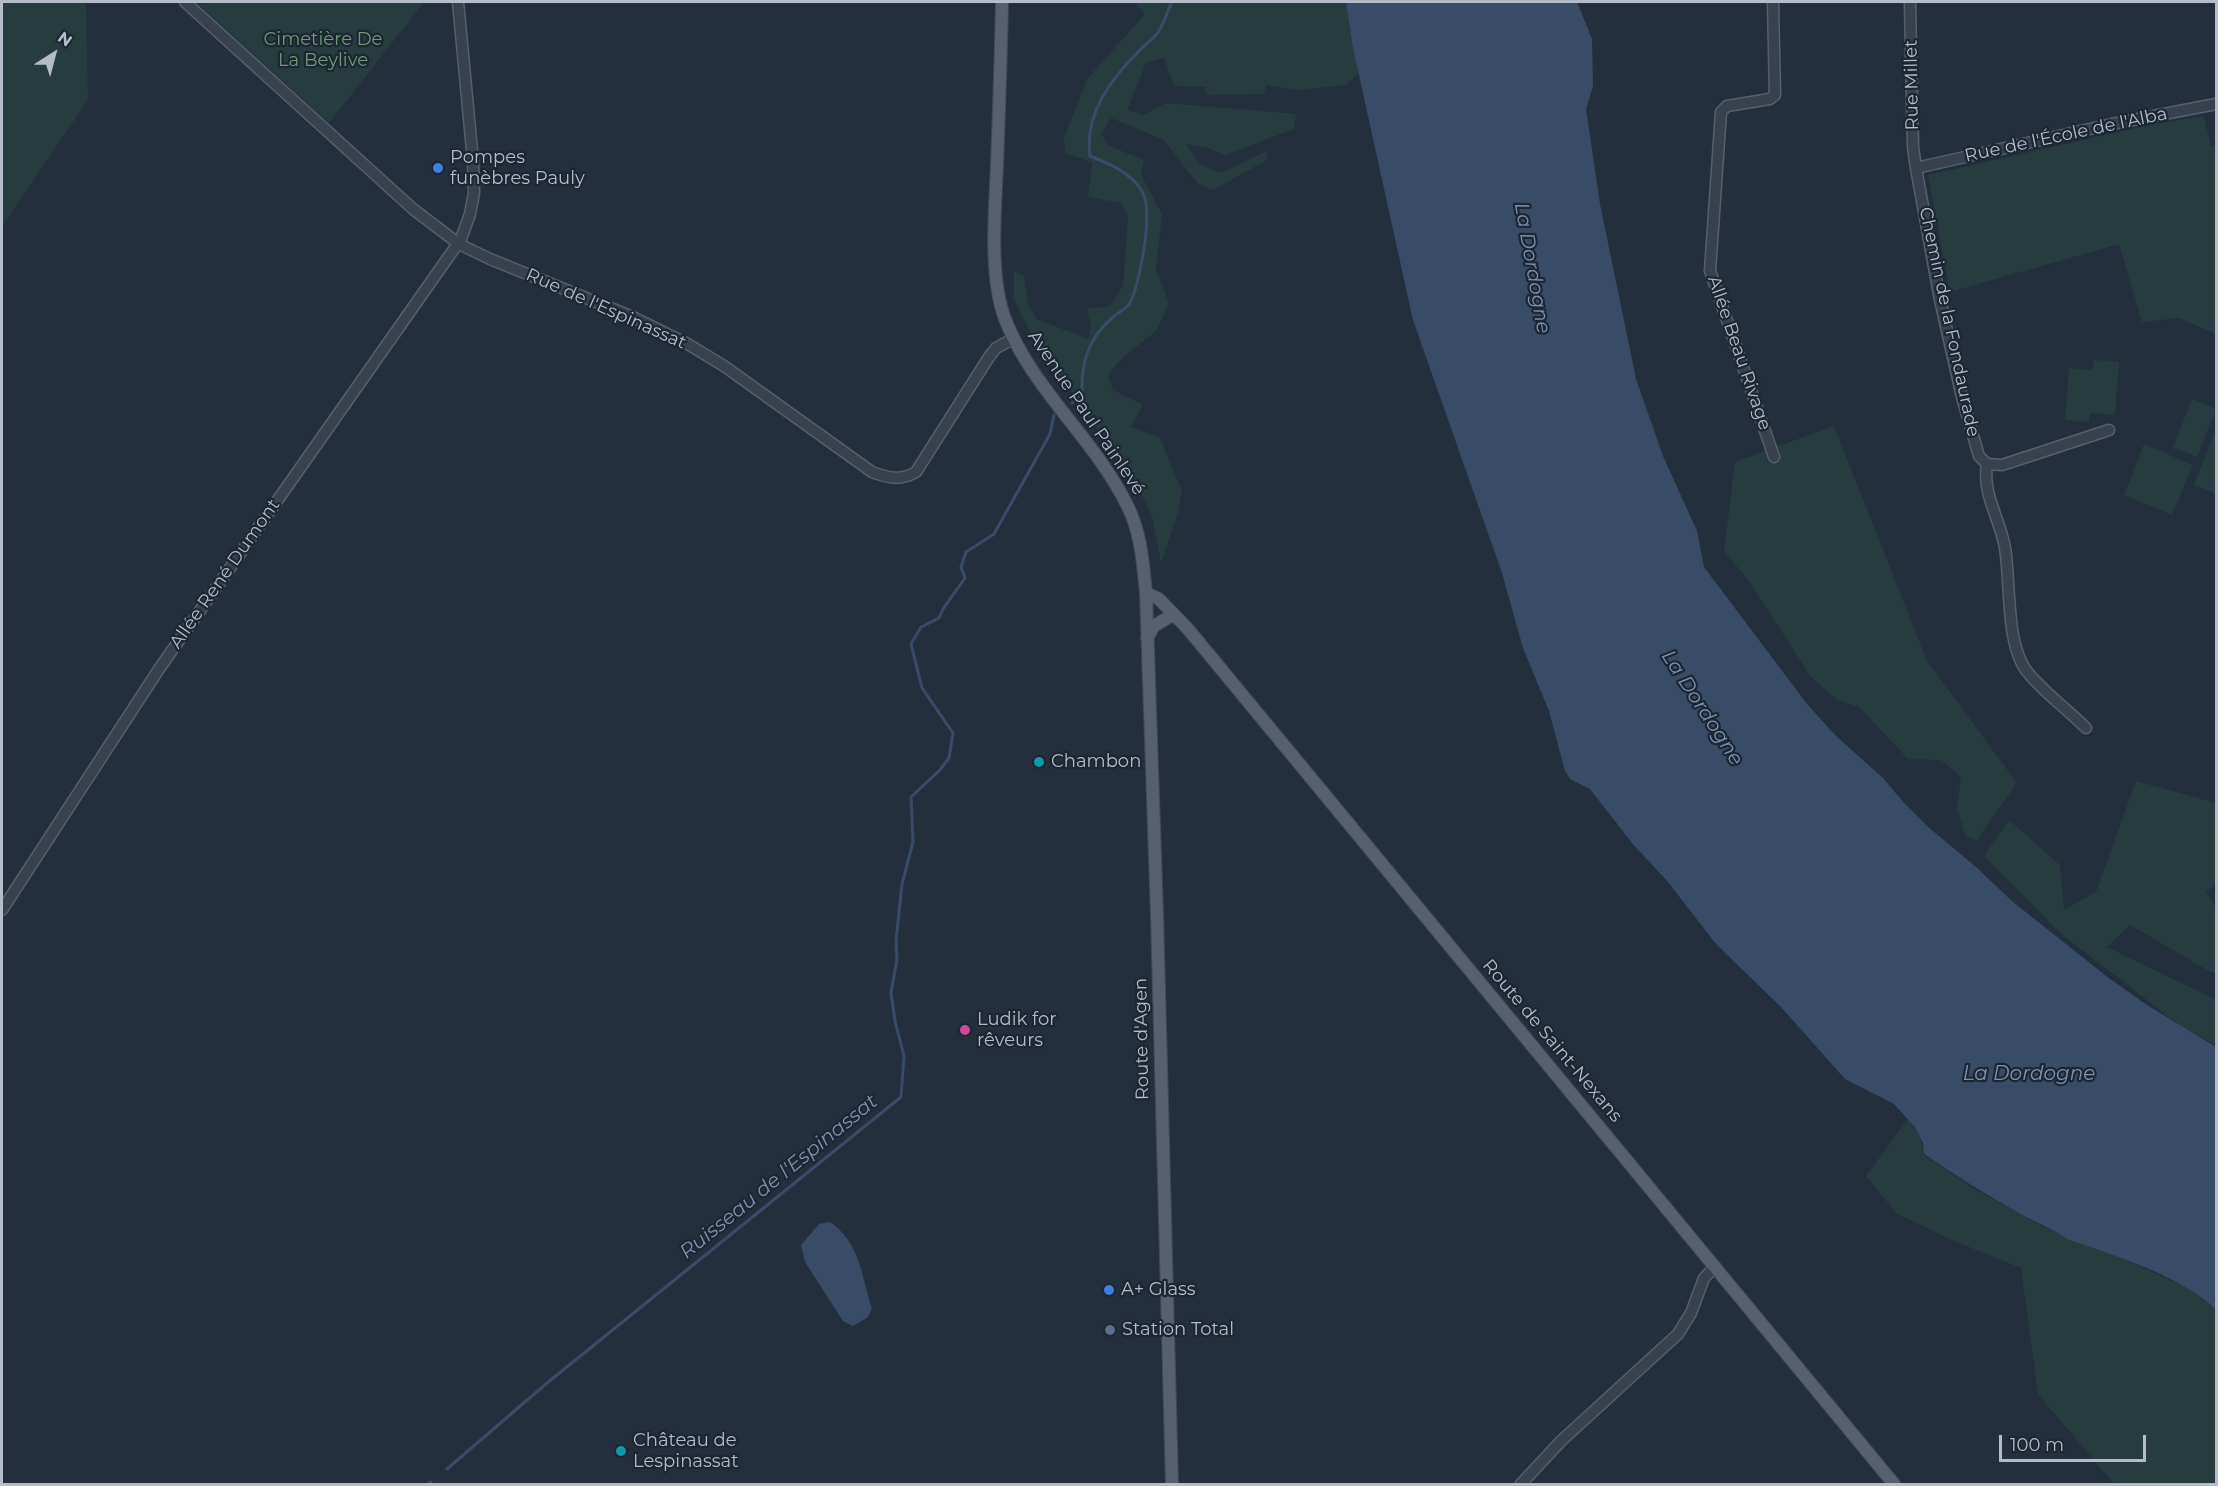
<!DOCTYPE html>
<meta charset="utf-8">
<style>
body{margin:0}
#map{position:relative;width:2218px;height:1486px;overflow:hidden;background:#242f3e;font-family:Montserrat,sans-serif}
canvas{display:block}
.frame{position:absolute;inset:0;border:3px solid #b4bcc9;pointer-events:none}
.north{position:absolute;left:24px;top:24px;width:60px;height:60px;-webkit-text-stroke:4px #1d2633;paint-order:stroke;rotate:36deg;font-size:16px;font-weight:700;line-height:24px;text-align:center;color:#b4bcc9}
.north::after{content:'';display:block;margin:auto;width:21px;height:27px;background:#b4bcc9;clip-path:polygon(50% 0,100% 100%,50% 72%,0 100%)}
.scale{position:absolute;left:1999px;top:1435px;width:147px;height:27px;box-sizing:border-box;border:3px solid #b4bcc9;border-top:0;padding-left:8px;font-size:18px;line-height:21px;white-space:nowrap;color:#b4bcc9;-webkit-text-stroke:4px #1d2633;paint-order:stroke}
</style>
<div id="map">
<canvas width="2218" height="1486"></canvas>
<div class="frame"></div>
<div class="north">N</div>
<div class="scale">100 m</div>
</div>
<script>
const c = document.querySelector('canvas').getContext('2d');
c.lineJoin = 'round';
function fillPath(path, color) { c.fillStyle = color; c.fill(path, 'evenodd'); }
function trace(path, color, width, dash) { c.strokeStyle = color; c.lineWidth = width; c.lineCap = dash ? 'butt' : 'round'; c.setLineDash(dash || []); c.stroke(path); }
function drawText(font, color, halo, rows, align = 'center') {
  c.font = font + ' Montserrat,sans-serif'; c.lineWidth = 4.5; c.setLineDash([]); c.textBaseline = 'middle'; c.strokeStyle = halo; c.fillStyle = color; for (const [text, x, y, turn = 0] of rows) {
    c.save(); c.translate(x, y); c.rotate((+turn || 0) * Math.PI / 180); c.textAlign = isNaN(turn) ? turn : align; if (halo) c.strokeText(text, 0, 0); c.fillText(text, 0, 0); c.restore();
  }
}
fillPath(new Path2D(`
 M2,2h84l2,98 -86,126z
 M196,2h228l-95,121z
 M1134,2h218l7,71 -13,12 -47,5 -33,-5 -2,9 -57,1 -2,-8 -31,-1 -10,-28 -18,5 -19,47 16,5 23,-12 130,11 -2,15 -69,26 -17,-7 -22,-4 13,20 22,9 46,-22v9l-54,30 -15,-6 -34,-44 -53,-22 -10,16 8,12 35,14 -3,15 21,39 -6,56 13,33 -12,27 -38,31 -11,15 5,14 30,15 -12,22 29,11 22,53 -5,25 -16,47 -9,-47 -14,-28 -105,-150 -19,-39v-28l10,5 4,29 9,14 51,20 3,-12 -4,-18 23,-3 13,-20 5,-70 -7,-13 -33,-6 4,-35 -27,-9 -1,-15 23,-59 58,-65z
 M2204,116l7,30h5v188l-37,-16 -37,4 -23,-78 -169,48 -22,-117 226,-51z
 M2094,360l25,2 -4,53 -25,-2 -1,9 -24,-2 4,-52 24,2z
 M2192,399l24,10 -19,48 -24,-10z
 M1834,426l93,235 90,122 -41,58 -11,-6 -8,-27 4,-31 -20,-17 -33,-1 -49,-52 -22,-7 -26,-23 -62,-96 -25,-30 11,-89z
 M2216,429v65l-22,-9z
 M2144,444l49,21 -21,50 -48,-20z
 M2136,781l80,22v81l-10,8 10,15v66l-7,-2 -79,-46 -23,22 109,53v45l-33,-17 -123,-95 -76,-77 25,-36 51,45 4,45 32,-18z
 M1908,1119c10,11 14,22 16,36l49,33 69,38 18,7 7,6 59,21 64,29 26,21v174h-102l-76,-90 -17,-126 -74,-30 -51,-25 -30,-37z`), '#263c3f');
fillPath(new Path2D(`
 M1346,2h231l15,37 1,47 -7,23 14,95 36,175 27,77 34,75 7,36 103,137 28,31 48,43 21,25 23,23 49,41 37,35 97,77 37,26 69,42v263c-35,-35 -102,-54 -149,-71 -13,-10 -35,-18 -50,-27 -32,-18 -62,-37 -93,-58l-1,-11 -8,-16 -21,-23 -49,-25 -64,-72 -65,-63 -48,-62 -36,-39 -42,-54 -20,-10 -5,-8 -16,-60 -26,-63 -21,-75 -89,-253 -60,-272z
 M830,1222c31,22 31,53 42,87l-5,9 -14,8 -10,-5 -38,-59 -4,-17 18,-21z`), '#394c67');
trace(new Path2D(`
 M1072,403l10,-9c-1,-31 6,-56 31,-77 5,-4 13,-8 17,-14 10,-20 24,-92 12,-112 -12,-19 -32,-27 -52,-35 -6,-42 21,-77 49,-105 5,-6 12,-10 17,-16 7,-8 11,-23 16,-33
 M447,1469l100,-86 354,-286 3,-41 -9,-35 -4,-28 6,-34 -1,-18 6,-57 11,-42 -2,-45 29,-27 9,-12 4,-25 -31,-45 -11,-44 10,-17 18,-9 4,-9 22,-31 -4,-11 5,-15 28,-18 56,-100 4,-19
 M427,1484l4,-2`), '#394c67', 3);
const minor = new Path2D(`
 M185,2l228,207 46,35 31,15 143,58 53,26 38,23 148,106c16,6 29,9 44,0l73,-115 7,-9 17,-9
 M1773,2l2,93 -5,4 -43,7 -6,6 -11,159 64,186
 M1910,2l3,145 3,21 24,132 22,97 17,59 8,8
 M1916,168l196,-44 104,-20
 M1987,464c-5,31 13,54 18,84 6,35 0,99 24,126 17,20 39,36 57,54
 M1987,464l15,1 107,-35
 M2,910l157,-241 302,-430 9,-25 4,-21 -1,-32 -15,-159
 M1521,1484l40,-43 117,-107 13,-21 13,-35 11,-11`);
const major = new Path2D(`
 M1002,2c-1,54 -3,109 -5,163 -2,45 -8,112 8,154 27,70 89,119 122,186 14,27 16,58 19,88l11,321 15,570
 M1146,593l13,6 29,30 706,855
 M1147,638l7,-12 15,-9`);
trace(minor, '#565f6c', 13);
trace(major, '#414a57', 14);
trace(minor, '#38414e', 10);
trace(major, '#56606e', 12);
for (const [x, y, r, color] of [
 [438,168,6,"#3f7fe0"],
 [1039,762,6,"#0f9aa8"],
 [965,1030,6,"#d1479c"],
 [1109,1290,6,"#3f7fe0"],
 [1110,1330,6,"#5c6f8a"],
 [621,1451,6,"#0f9aa8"]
]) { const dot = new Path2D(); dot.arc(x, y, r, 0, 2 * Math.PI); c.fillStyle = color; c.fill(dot); trace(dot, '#1d2633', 2); }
drawText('18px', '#6b9a76', '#1d2633', [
 ["Cimetière De",323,40],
 ["La Beylive",323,61]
]);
drawText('18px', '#b4bcc9', '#1d2633', [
 ["Rue Millet",1912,85,-91],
 ["Rue de l'École de l'Alba",2066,135,-12],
 ["Rue de l'Espinassat",606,309,24],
 ["Chemin de la Fondaurade",1949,322,78],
 ["Allée Beau Rivage",1739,353,71],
 ["Avenue Paul Painlevé",1086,413,56],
 ["Allée René Dumont",225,574,-55],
 ["Route d'Agen",1142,1039,-91],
 ["Route de Saint-Nexans",1552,1041,50]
]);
drawText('18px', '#b4bcc9', '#1d2633', [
 ["Pompes",450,158],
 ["funèbres Pauly",450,179],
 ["Chambon",1051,762],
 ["Ludik for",977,1020],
 ["rêveurs",977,1041],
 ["A+ Glass",1121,1290],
 ["Station Total",1122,1330],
 ["Château de",633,1441],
 ["Lespinassat",633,1462]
], 'left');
drawText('italic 20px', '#7c92b1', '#1d2633', [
 ["La Dordogne",1532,268,80],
 ["La Dordogne",1702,708,57],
 ["La Dordogne",2029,1074],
 ["Ruisseau de l'Espinassat",779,1177,-39]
]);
</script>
